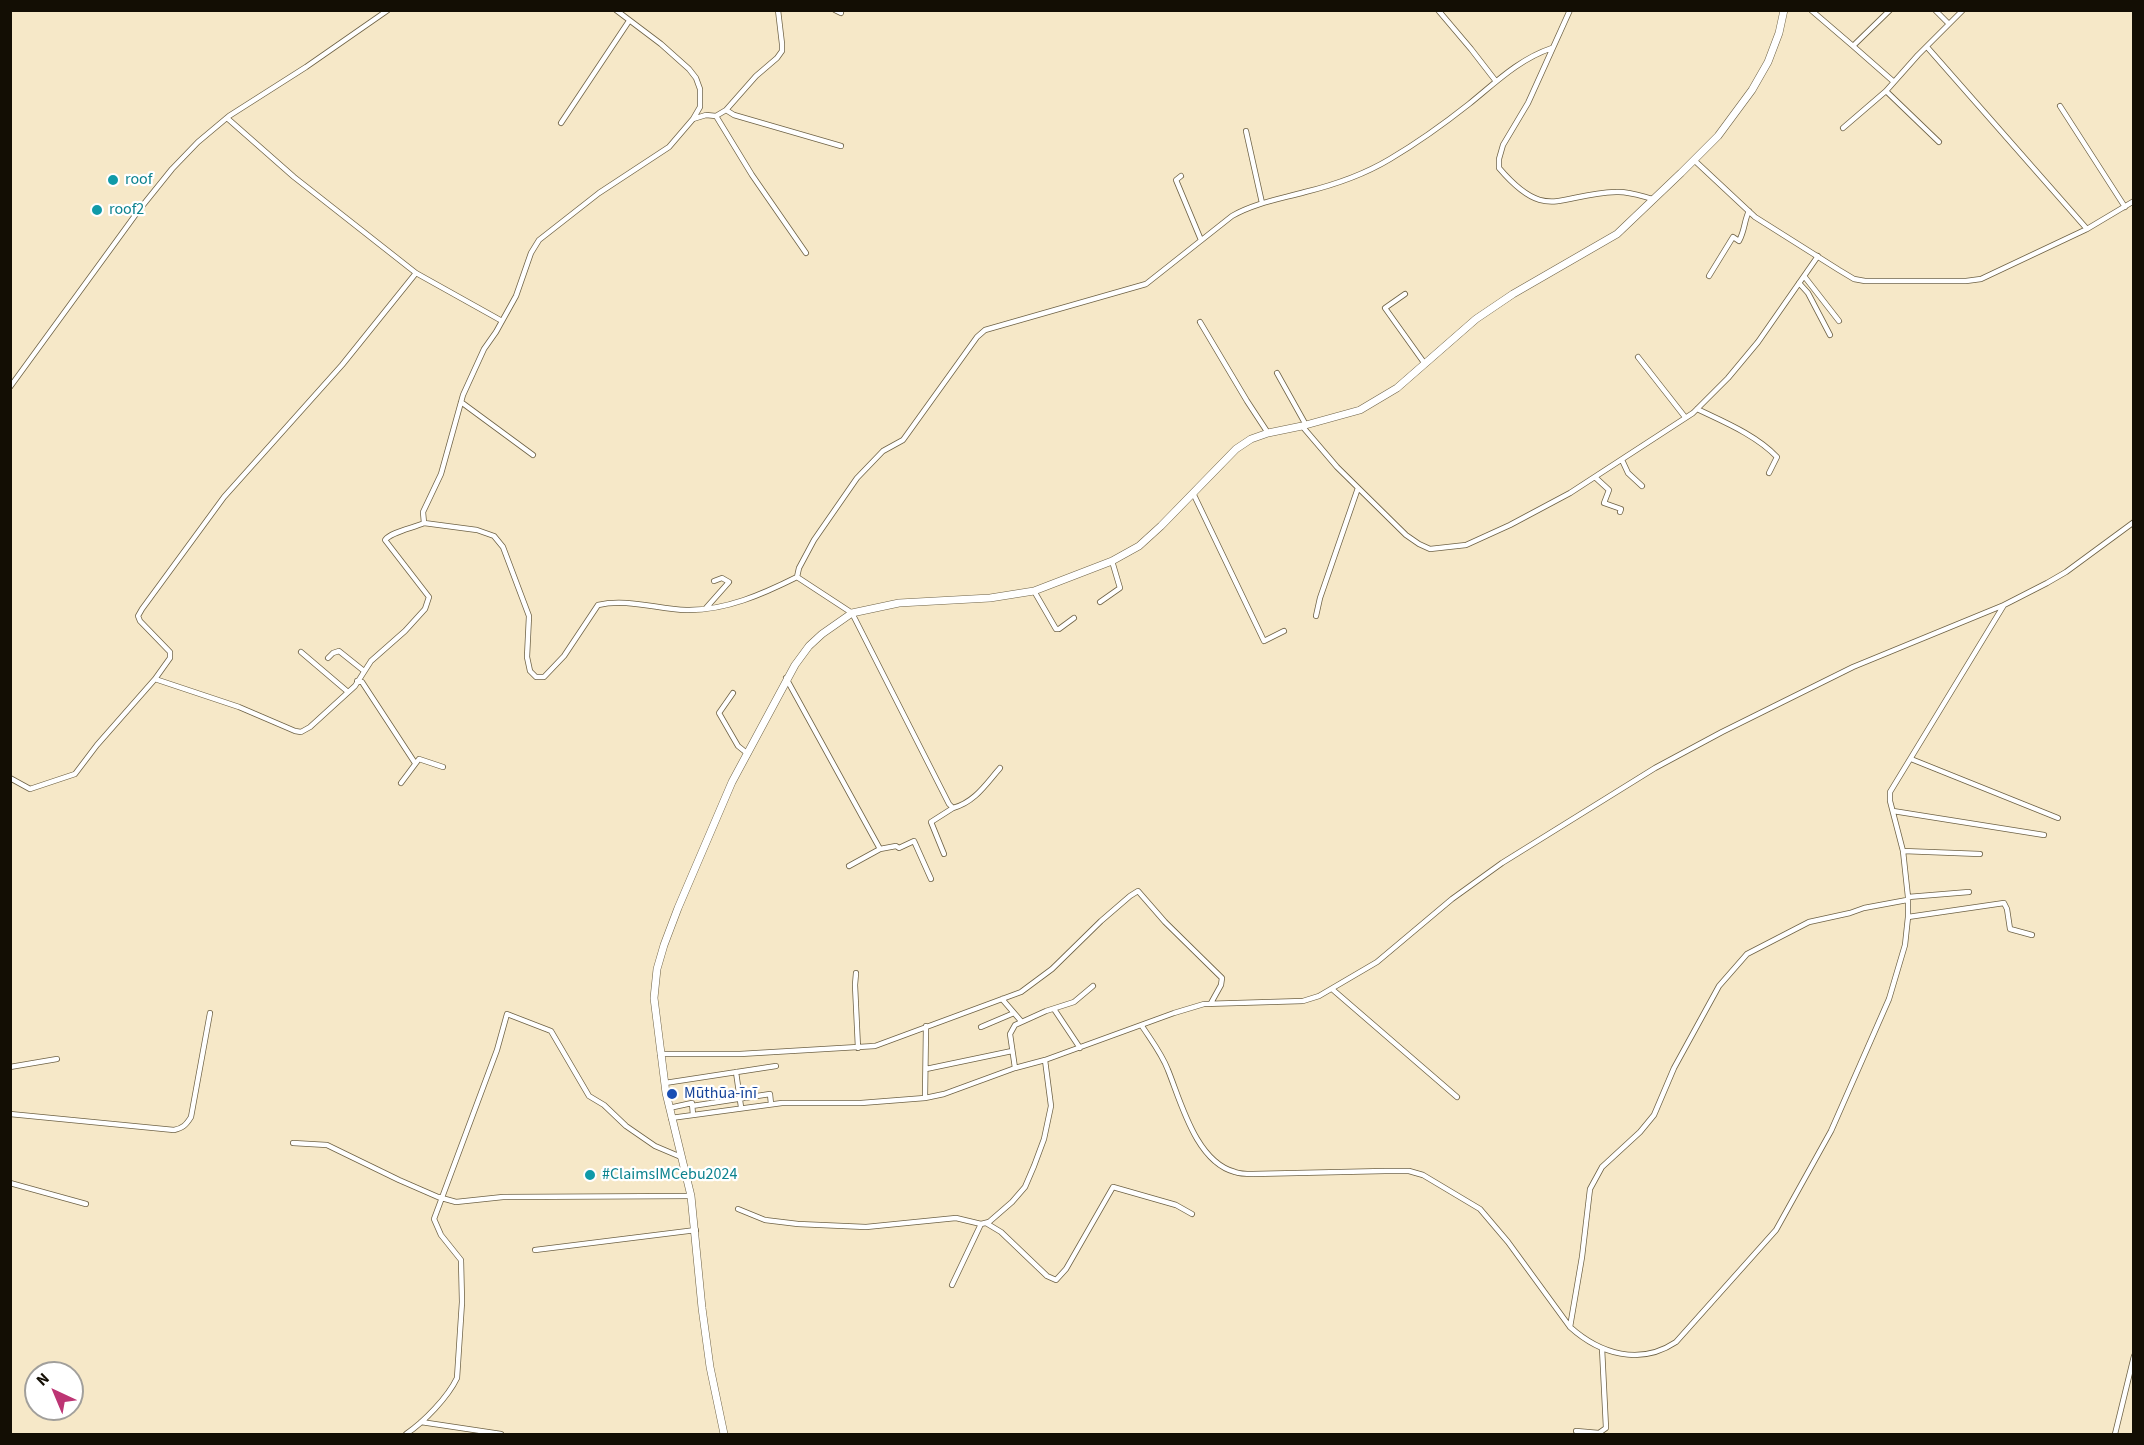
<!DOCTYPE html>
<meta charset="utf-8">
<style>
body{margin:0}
#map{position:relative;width:2144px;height:1445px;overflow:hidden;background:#f6e8c8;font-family:"Source Sans 3",sans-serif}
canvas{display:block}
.frame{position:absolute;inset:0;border:12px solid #130e04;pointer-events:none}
.north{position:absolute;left:24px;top:1361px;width:60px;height:60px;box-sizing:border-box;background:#fff;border:2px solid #a19f9b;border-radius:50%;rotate:316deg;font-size:16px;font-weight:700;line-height:24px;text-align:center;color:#130e04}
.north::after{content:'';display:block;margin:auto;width:21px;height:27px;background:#bd3574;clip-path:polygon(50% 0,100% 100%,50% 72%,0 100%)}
</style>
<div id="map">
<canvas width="2144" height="1445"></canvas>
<div class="frame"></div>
<div class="north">N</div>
</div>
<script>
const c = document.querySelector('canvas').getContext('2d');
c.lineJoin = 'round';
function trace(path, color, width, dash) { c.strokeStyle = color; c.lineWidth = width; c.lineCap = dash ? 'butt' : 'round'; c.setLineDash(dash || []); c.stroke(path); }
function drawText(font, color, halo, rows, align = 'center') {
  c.font = font + ' "Source Sans 3",sans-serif'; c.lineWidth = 4.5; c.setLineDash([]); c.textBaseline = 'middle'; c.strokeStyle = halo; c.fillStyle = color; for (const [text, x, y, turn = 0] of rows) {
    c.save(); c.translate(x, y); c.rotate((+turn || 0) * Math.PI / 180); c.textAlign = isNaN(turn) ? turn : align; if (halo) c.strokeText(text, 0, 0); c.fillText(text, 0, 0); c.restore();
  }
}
const street = new Path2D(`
 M616,10l45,34 28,25 7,9 4,11v18l-7,12 -24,28 -70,46 -60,47 -8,13 -15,43 -20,36 -12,17 -21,46 -22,79 -18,38 1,11 53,7 17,6 9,11 26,69 -2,41 3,14 6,6h8l20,-21 34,-51c28,-7 60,4 88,5 39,1 77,-16 111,-33l55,36 97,191 4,4c22,-6 33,-24 47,-40
 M835,10l6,3
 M1438,10l33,39 24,31
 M1570,10l-42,93 -25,42 -4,14v9c47,55 59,26 117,24 13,-1 25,4 37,7
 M1811,10l42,36
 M1890,10l-37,36 41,36
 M1935,10l14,14
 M1927,47l160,182
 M1886,91l53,51
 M2060,106l65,101
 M726,110l8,5 107,31
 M716,116l36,59 54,78
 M227,118l67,59 122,96 86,48
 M693,119l13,-4 10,1 10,-6 30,-34 21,-18 5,-7v-7l-4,-34
 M561,123l68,-102
 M1843,128l43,-37 32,-36 45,-45
 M1246,131l16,72
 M1694,160l61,57 84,53 15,9 11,2h101l15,-2 106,-50 47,-28
 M1181,176l-5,4 25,60
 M1709,276l24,-39 6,4c6,-11 5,-20 10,-30
 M1804,276l35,45
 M1799,283l9,10 22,42
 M1405,294l-20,14 40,56
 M1200,322l47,79 21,32
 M1638,357l47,60
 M1277,373l29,52
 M10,387l129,-177 33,-41 26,-27 31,-26 77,-49 82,-57
 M461,402l72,53
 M1697,409c27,13 59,26 80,48l-8,16
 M1302,426l35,41 69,68 13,9 11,5 36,-4 44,-20 60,-32 123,-80 35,-35 30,-36 60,-86
 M1622,460l6,13 14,13
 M1596,478l13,12 -5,13 17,6 -1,3
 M1193,493l71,148 20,-10
 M797,577l2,-9 15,-28 43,-62 26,-27 20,-11 74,-103 8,-7 161,-46 86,-68c23,-13 48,-17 73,-24 29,-7 60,-18 85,-33 27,-16 55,-36 79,-55 26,-21 50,-45 83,-56
 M1034,591l22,38h3l15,-11
 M1100,602l20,-14 -8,-27
 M706,608l23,-26 -7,-4 -8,3
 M1316,616l4,-18 38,-110
 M301,652l47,40
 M328,658l5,-5 6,-2 25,20
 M786,678l94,171
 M155,679l15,-21v-6l-30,-31 -2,-5 4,-7 82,-112 118,-132 74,-92
 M357,681l5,1 53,81
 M733,693l-14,20 19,33 10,8
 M1911,759l147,59
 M10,778l20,11 45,-15 22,-29 58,-66 84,28 56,24 6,1 9,-5 45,-41 16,-25 34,-30 20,-22 4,-12 -44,-57c6,-8 28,-12 39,-17
 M401,783l18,-24 24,8
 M1893,811l151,24
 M1903,851l77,3
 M944,854l-13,-32 22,-14
 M849,866l31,-17 16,-3 3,2 15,-7 17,38
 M1908,897l61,-5
 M1908,917l96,-14 3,6 3,20 22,6
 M856,973l-1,12 3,63
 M1332,989l125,108
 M1002,999l19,22
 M1054,1009l26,39
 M1142,1026c9,14 20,28 26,44 13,32 28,92 67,102 5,2 12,2 18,2l132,-3h24l14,4 57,34 28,33 62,85c30,27 70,39 106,15l100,-112 55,-99 58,-132 16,-54 3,-28v-20l-5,-46 -13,-50v-9l114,-187
 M981,1027l33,-14
 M660,1054h80l135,-8 146,-54 31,-23 49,-48 29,-25 8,-5 27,31 57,56 -1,7 -10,18
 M10,1067l47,-8
 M1015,1068l-5,-34 5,-9 31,-14 28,-9 19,-16
 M926,1069l86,-18
 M736,1072l5,35
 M665,1083l111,-17
 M925,1098l1,-72
 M692,1106l78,-12 1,10
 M669,1108l23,-5 1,12
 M10,1114l164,16c9,-2 12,-5 17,-13l19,-104
 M671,1118l111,-15h79l64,-5 19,-4 71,-26 30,-8 129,-47 30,-9 99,-3 16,-5 58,-34 75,-63 50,-36 153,-95 67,-36 131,-65 151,-62 43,-22 19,-11 68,-50
 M293,1143l34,2 72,35 39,17 18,5 47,-5 188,-1
 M10,1183l76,21
 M738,1209l27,11 33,4 68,3 90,-9 25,6 8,-2 23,-20 13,-15 9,-21 10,-27 7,-33 -6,-46
 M986,1223l15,9 46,44 9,4 10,-11 47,-82 63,18 16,9
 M535,1250l161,-20
 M952,1285l29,-61
 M1570,1327l12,-70 8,-68 12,-22 38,-35 14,-17 20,-47 45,-82 28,-32 62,-32 41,-9 14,-5 43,-8
 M421,1422l80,12
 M1576,1431l23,2 7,-5 -4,-80
 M406,1434c18,-12 42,-37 51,-56l5,-76 -1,-42 -20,-25 -7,-16 63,-169 10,-36 44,17 38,65 15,9 22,21 29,20 26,11
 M2115,1434l19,-78`);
const secondary = new Path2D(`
 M724,1434l-14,-67 -8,-59 -11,-112 -25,-103 -12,-95 3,-29 7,-24 14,-37 54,-126 63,-117 14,-19 13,-12 30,-21 47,-10 91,-5 44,-7 78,-30 27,-15 22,-20 75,-77 15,-10 17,-6 34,-7 58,-16 37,-22 79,-69 37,-25 104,-60 64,-61 37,-37 34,-46 16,-28 11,-29 5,-23`);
trace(street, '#6e6246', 6);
trace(secondary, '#6e6246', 8);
trace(street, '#fff', 4.5);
trace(secondary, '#fff', 7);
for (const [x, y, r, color] of [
 [113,180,6,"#0f9aa8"],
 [97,210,6,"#0f9aa8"],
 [672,1094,6,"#1a4fb4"],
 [590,1175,6,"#0f9aa8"]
]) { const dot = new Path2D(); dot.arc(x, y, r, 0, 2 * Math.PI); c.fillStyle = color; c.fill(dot); trace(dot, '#fff', 2); }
drawText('16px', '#0d838f', '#fff', [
 ["roof",125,180],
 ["roof2",109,210],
 ["#ClaimsIMCebu2024",602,1175]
], 'left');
drawText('16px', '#164399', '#fff', [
 ["Mũthũa-ĩnĩ",684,1094]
], 'left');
</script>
